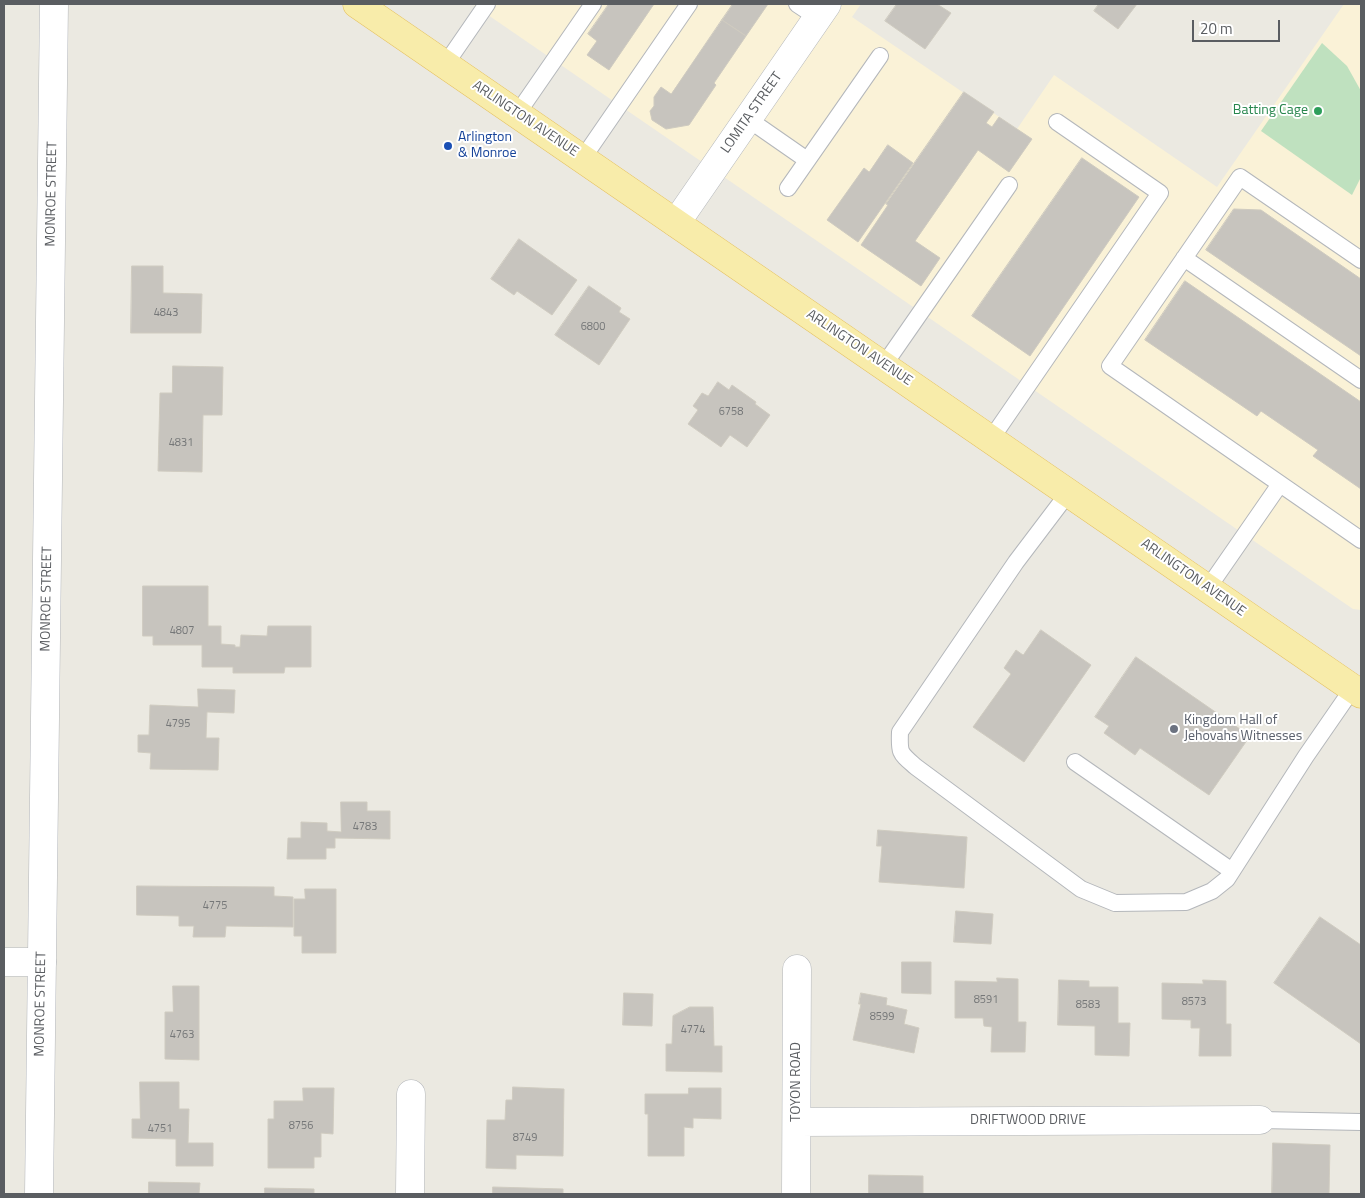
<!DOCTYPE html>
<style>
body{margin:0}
#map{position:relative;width:1365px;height:1198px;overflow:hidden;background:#ebe9e1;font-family:"Titillium Web",sans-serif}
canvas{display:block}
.frame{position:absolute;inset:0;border:5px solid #5a5d61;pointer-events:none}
.scale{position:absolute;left:1192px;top:20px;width:88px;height:22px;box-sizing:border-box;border:2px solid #5a5d61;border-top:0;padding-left:6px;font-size:15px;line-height:18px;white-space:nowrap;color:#5a5d61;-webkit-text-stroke:4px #fff;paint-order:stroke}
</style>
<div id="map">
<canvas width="1365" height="1198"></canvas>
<div class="frame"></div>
<div class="scale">20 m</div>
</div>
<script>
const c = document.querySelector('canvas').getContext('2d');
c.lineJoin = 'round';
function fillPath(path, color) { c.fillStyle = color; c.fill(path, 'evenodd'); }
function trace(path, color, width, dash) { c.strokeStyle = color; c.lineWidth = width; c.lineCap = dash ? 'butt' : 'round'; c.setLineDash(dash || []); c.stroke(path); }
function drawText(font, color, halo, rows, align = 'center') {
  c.font = font + ' "Titillium Web",sans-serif'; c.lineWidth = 4; c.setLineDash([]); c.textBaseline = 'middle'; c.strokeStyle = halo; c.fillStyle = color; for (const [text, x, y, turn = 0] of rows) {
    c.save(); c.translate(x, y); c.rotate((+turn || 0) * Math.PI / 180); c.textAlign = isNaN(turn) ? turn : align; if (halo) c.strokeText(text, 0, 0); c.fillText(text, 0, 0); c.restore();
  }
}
fillPath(new Path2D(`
 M472,4h389l-9,13 165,112 37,-54 163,112 127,-183h17v606l-8,-1z`), '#faf2d7');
fillPath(new Path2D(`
 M1322,43l25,23 14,25v86l-9,18 -91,-64z`), '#bfe1bf');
const building = new Path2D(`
 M609,4h45l-45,66 -22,-15 10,-14 -9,-7z
 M733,4h35l-22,32 -24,-16z
 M897,4h40l14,9 -26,36 -40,-28z
 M1099,4h38l-19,25 -24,-18z
 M722,20l24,16 -32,47 2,2 -27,40 -23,4 -14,-9 -2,-9 4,-5v-9l7,-10 10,7z
 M964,92l30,20 -8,11 6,4 7,-10 33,22 -23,33 -31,-22 -63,91 25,17 -19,28 -60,-41 27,-40 -2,-1z
 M888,145l25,18 -55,79 -31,-22 37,-52 5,4z
 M1082,158l57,39 -109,159 -58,-40z
 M1234,209l27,1 100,69v77l-155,-106z
 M519,239l58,41 -25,35 -35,-24 -3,4 -23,-16z
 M132,266h31v27l39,1 -1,39h-70z
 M1185,281l176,121v87l-48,-33 5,-6 -57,-39 -4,5 -112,-76z
 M589,286l32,22 -2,4 11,7 -31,46 -44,-30z
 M173,366l50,1 -1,48h-19l-1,57 -44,-1 2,-78h12z
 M718,382l11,8 3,-5 24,17 -1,2 15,11 -23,32 -17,-12 -9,12 -33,-23 10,-14 -5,-4 9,-13 6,3z
 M143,586h65v40h13v18l14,1v2h5l1,-12 26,1 1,-10h43v41h-26l-1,6h-51v-6h-31v-22h-49v-9h-10z
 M1041,630l50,35 -67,97 -51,-35 38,-53 -7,-6 12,-18 7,5z
 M1136,657l114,79 -41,59 -69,-47 -5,7 -31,-22 5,-7 -14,-9z
 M198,689l37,1 -1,23 -27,-1 -1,26h13l-1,32 -68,-1 1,-16 -13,-1v-17h11l1,-30 48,2z
 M341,802h26v9h23v28l-55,-1v10h-9v11h-39l1,-21h13v-16l26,1v8l14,1z
 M878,830l89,7 -3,51 -85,-6 3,-36h-5z
 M137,886l137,1v9l19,1v30l-67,-1 -1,11h-32l1,-11h-15v-10l-42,-1z
 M305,889h31v64h-34v-17h-8v-37h11z
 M956,911l37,3 -2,30 -37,-2z
 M1320,917l41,28v99l-87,-61z
 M902,962h29v32l-29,-1z
 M997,978l21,1v43h8l-1,30h-34l1,-25 -8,-1 -1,-8h-28v-37l42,1z
 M1059,980l30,1v6h29v36h12l-1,33 -34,-1v-29l-37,-1z
 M1203,980l23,1v43h5v32h-32l1,-28h-9v-8l-29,-1v-36l41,1z
 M173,986h26v74l-34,-1v-47h8z
 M624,993l29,1 -1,32 -29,-1z
 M861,993l26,5 -1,7 21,5 -3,14 15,4 -5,25 -61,-13 8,-36h-2z
 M690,1007h23l1,39h8v26l-56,-1v-27h6l1,-28z
 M140,1082h39v27h10l-1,34h25v23h-37v-27l-44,-1v-19h8z
 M513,1087l51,2 -1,67 -47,-1v14l-30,-1 1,-48h18l1,-20h6z
 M303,1088h31l-1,46 -12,-1v24h-7v11h-46v-49h6v-18h29z
 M689,1088h32v31l-28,-1v10l-9,-1v29h-36v-42h-3v-20h43z
 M1273,1143l57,2 -1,49h-57z
 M869,1175l54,1v18h-54z
 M149,1182l51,1 -1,11h-58h7z
 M493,1187l70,2v5h-70z
 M265,1188l49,1v5h-49z`);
fillPath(building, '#c7c4be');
trace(building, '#cfcbc0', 1);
const lane = new Path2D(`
 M797,4l21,14
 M445,65l42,-61
 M517,114l76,-110
 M748,119l59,41
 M583,158l106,-154
 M788,188l92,-132
 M1184,258l177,122
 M1361,260l-121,-83 -130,189 251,174
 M884,365l125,-180
 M991,439l169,-246 -103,-71
 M1069,492l-53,70 -116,170c-1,22 0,21 16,35l165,122 34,14 71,-1 26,-11 15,-12 79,-123 47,-68
 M1208,588l72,-104
 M1075,762l157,109
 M1260,1120l101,2`);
const street = new Path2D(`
 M676,223l151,-219
 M4,962h38
 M797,1122l463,-2
 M410,1194l1,-100
 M796,1194l1,-225`);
const secondary = new Path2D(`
 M39,1194l15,-1190`);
const primary = new Path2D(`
 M357,4l1004,690`);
trace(lane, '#b4b7bb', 18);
trace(street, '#b4b7bb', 29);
trace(secondary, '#b3b6bb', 29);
trace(primary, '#e5c161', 29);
trace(lane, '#fff', 16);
trace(street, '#fff', 28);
trace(secondary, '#fff', 28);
trace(primary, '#f8ecaa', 28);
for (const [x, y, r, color] of [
 [1318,111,5,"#2e9e5b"],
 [448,146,5,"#1a4fb4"],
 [1174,729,5,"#6b7280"]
]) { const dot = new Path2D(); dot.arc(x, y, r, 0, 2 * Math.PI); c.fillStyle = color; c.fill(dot); trace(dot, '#fff', 2); }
drawText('11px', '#757778', null, [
 ["4843",166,313],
 ["6800",593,327],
 ["6758",731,412],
 ["4831",181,443],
 ["4807",182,631],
 ["4795",178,724],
 ["4783",365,827],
 ["4775",215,906],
 ["8591",986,1000],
 ["8573",1194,1002],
 ["8583",1088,1005],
 ["8599",882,1017],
 ["4774",693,1030],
 ["4763",182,1035],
 ["8756",301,1126],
 ["4751",160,1129],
 ["8749",525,1138]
]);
drawText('14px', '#27864d', '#fff', [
 ["Batting Cage",1308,111]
], 'right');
drawText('14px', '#5a5d61', '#fff', [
 ["LOMITA STREET",752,113,-55],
 ["ARLINGTON AVENUE",525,119,34],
 ["MONROE STREET",52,194,-89],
 ["ARLINGTON AVENUE",859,348,34],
 ["ARLINGTON AVENUE",1193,578,35],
 ["MONROE STREET",47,599,-89],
 ["MONROE STREET",41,1004,-89],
 ["TOYON ROAD",797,1082,-90],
 ["DRIFTWOOD DRIVE",1028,1121]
]);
drawText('14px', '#164399', '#fff', [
 ["Arlington",458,138],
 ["& Monroe",458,154]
], 'left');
drawText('14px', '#5b616d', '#fff', [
 ["Kingdom Hall of",1184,721],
 ["Jehovahs Witnesses",1184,737]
], 'left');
</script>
